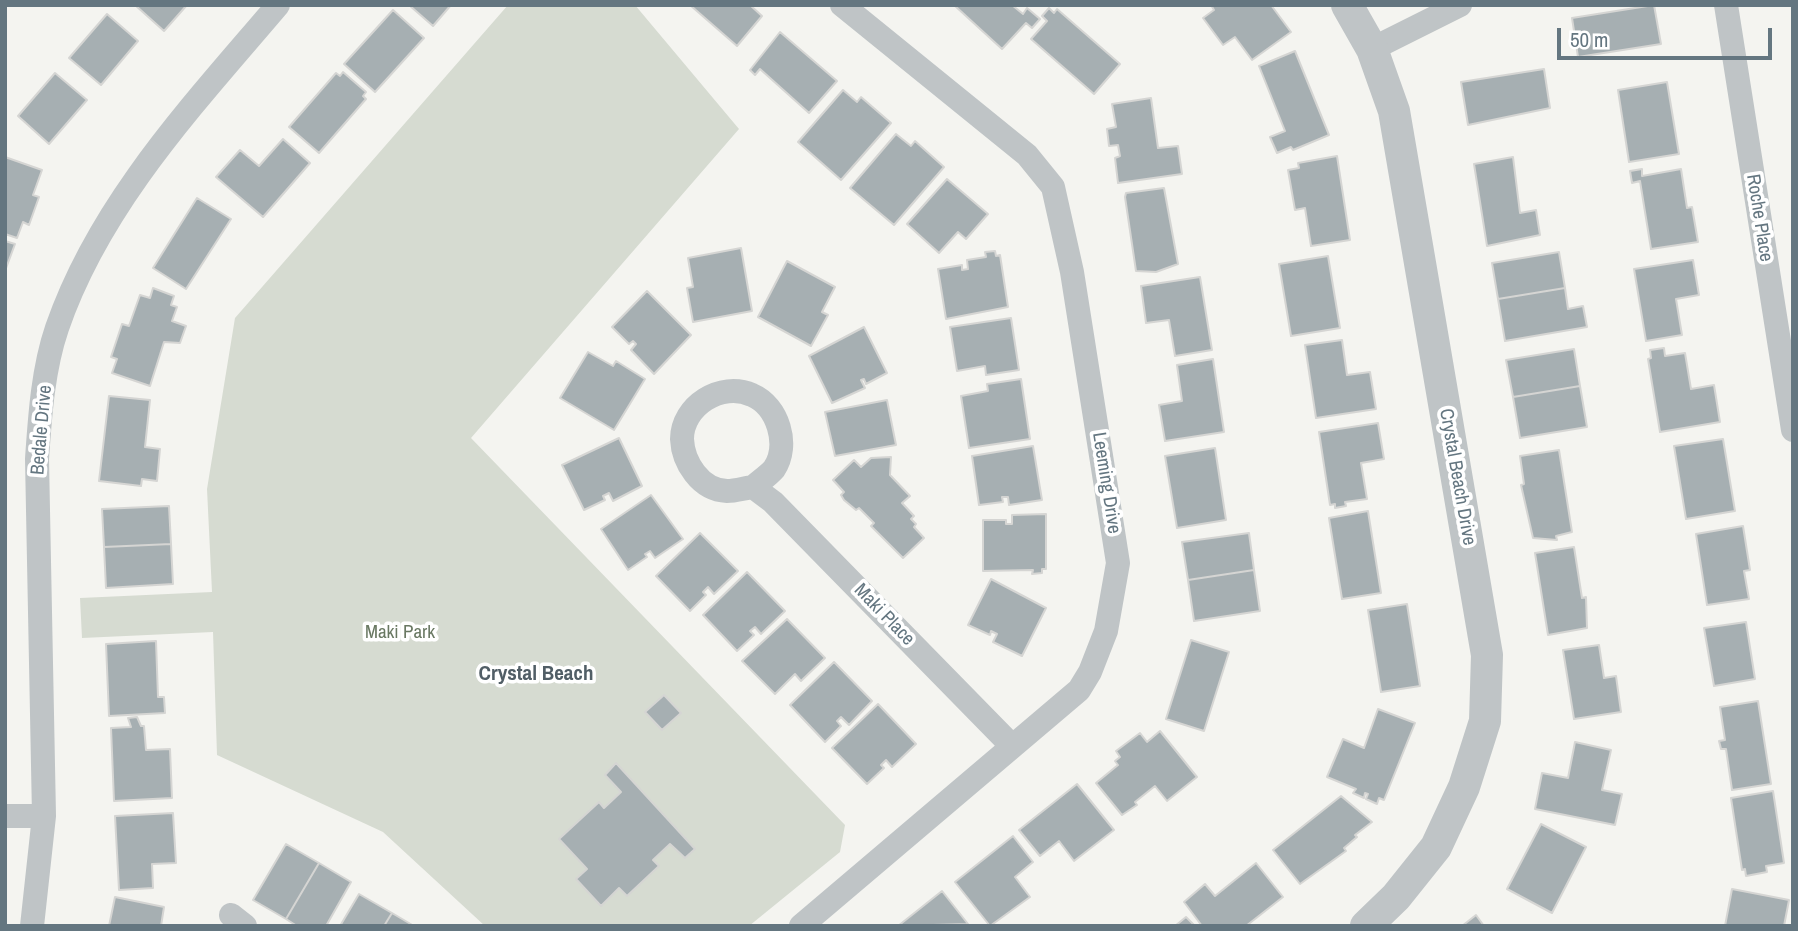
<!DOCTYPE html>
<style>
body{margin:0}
#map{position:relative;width:1798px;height:931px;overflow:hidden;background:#f4f4f0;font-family:"Archivo Narrow",sans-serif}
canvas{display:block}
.frame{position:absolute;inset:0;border:7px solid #647680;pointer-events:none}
.scale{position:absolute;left:1557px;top:28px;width:215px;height:32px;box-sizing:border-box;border:4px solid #647680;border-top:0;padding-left:9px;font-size:21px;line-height:24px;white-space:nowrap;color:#647680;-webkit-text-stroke:5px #fff;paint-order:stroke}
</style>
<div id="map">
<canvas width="1798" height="931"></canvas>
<div class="frame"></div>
<div class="scale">50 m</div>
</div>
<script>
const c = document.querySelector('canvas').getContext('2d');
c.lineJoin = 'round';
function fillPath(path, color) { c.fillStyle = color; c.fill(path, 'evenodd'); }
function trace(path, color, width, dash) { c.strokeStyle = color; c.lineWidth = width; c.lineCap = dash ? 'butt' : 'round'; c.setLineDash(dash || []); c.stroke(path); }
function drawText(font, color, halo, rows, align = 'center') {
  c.font = font + ' "Archivo Narrow",sans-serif'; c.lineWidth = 7; c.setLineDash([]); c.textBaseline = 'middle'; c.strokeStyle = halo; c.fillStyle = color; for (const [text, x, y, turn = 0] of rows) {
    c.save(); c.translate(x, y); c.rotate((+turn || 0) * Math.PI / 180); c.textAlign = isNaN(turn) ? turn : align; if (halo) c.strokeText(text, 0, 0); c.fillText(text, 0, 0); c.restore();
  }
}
fillPath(new Path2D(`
 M508,5h127l104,124 -268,309 374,387 -5,27 -91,74h-264l-102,-94 -166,-77 -4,-123 -131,6 -2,-40 132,-6 -5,-103 28,-171z`), '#d6dbd1');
const building = new Path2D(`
 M135,5h52l-23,26z
 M409,5h42l-18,21z
 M690,5h60l12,11 -25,30z
 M954,5h58l11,9 4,-6 13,11 -8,9 -6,-5 -24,26z
 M1211,5h60l20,27 -39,28 -17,-23 -12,8 -20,-27 11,-8z
 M1654,5l7,39 -83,13 -6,-39z
 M1049,8l5,5 3,-4 63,55 -26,30 -63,-55 16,-18 -5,-5z
 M393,10l31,28 -49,54 -31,-28z
 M107,14l31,27 -37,44 -32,-27z
 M780,32l57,49 -28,32 -49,-44 -5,6 -5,-5z
 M1295,51l34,84 -36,15 -2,-3 -14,6 -7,-16 15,-6 -26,-65z
 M1544,69l6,39 -82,17 -7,-43z
 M343,72l23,20 -3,4 3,3 -47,54 -30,-26 47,-54 4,3z
 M55,73l32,27 -38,44 -31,-28z
 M1667,82l12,72 -50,8 -11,-72z
 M843,90l14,12 4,-5 30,26 -50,57 -43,-38z
 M1151,98l7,50 20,-2 4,28 -64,9 -3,-25 5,-2 -2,-11 -9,1 -2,-17 9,-2 -4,-23z
 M896,134l15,12 4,-5 29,26 -50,58 -44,-37z
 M283,139l27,24 -47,54 -47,-40 24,-27 19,16z
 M1337,156l13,84 -39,6 -6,-38 -10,2 -7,-40 11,-2 -1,-5z
 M5,157l37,13 -9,25 6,2 -10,28 -6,-3 -6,16 -12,-4z
 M1513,157l7,56 16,-3 4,25 -53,11 -13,-82z
 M1642,169v7l39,-7 6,39 5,-1 6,35 -47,7 -11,-68 -8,2 -2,-12z
 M947,179l41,35 -22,25 -8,-7 -19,21 -32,-29z
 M1164,188l14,76 -22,8 -20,-1 -11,-74 1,-4z
 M197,198l34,21 -45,70 -33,-21z
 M5,241l10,3 -10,27z
 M741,248l11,63 -59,11 -6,-34 6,-1 -5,-29z
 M995,251l1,5 4,-1 8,52 -62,12 -8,-50 24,-4v5l6,-1 -1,-9 19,-3 -1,-5z
 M1559,252l6,36 -67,11 -6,-36z
 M1328,256l12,72 -49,8 -12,-72z
 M1693,260l6,35 -23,4 6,36 -36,6 -12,-72z
 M787,261l48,26 -13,25 6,3 -17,31 -53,-29z
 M1200,277l12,73 -37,6 -6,-36 -23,3 -5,-37z
 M153,288l21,8 -3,9 6,2 -5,14 14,5 -6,17 -16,-1 -14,44 -38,-13 5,-14 -6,-2 11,-33 7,2 11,-31 10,3z
 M1565,288l3,21 15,-3 4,21 -82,14 -7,-42z
 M647,291l44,44 -37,39 -23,-24 5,-6 -3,-3 -4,3 -17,-17z
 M1011,318l8,52 -33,5 -1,-9 -28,5 -7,-44z
 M864,327l23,46 -21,11 -2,-5 -3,1 4,8 -33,15 -23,-47z
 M1342,340l5,35 23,-3 6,37 -60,9 -11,-73z
 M1664,348l1,8 20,-3 6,36 23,-4 6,37 -60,10 -12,-73 3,-1 -1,-8z
 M1574,349l6,37 -67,11 -7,-37z
 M588,352l25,14 3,-5 29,18 -31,51 -54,-32z
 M1213,359l11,73 -59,9 -6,-36 23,-4 -5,-36z
 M1021,379l9,60 -61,9 -8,-52 27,-5 -1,-7z
 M1580,386l7,41 -67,11 -7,-41z
 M109,396l41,4 -5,47 15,2 -3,32 -15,-2 -1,7 -42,-5z
 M887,400l9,45 -61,11 -10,-44z
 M1378,423l6,36 -23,4 6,36 -22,3 1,4 -11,2v-4l-5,1 -11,-73z
 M619,438l23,48 -29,15 -4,-8 -6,3 2,4 -21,10 -22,-45z
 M1723,439l12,72 -49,8 -12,-73z
 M1033,446l9,54 -33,5 -1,-8h-6l1,5 -24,3 -7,-49z
 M1215,448l11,72 -49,8 -12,-72z
 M1559,450l13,82 -16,4 1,4 -24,-2 -12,-53 3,-1 -4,-28z
 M891,457l-1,18 20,21 -8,7 12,13 -3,3 5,5 -2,3 10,11 -21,20 -32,-32 3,-3 -15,-15 -3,2 -12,-10 -3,-5 3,-3 -11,-12 21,-20 7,7 10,-9z
 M651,495l32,44 -28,19 -5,-7 -5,3 2,3 -19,13 -27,-41z
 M169,506l2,38 -67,3 -2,-38z
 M1368,511l13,82 -39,6 -13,-81z
 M1046,514v55h-4v4l-10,1 1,-4 -50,1v-51h23v4h6v-9z
 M1743,526l7,44 -6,1 5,28 -42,6 -11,-71z
 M700,533l38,38 -24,23 -6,-7 -5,5 3,3 -16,16 -34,-35z
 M1249,533l5,37 -66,10 -6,-38z
 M171,544l2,40 -67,4 -2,-41z
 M1574,547l8,51 4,-1 1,31 -39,7 -13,-82z
 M1254,570l6,41 -66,10 -6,-41z
 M747,572l38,39 -24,23 -6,-7 -5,4 4,4 -17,16 -34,-36z
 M991,579l55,29 -24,48 -29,-14 4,-8 -6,-3 -1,4 -22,-10z
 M1407,604l13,82 -39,6 -13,-82z
 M787,619l38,39 -24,23 -6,-7 -20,20 -33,-33z
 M1746,622l9,57 -41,7 -10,-58z
 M1191,640l38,12 -25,79 -38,-12z
 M156,641l2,56h6l1,16 -56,3 -3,-72z
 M1599,645l5,33 12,-2 5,36 -47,7 -11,-69z
 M834,662l38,39 -23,24 -8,-8 -4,4 4,5 -16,16 -35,-37z
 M664,695l17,18 -19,17 -17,-18z
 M1758,701l13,83 -39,6 -6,-41h-5l-2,-8 6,-1 -5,-33z
 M878,704l38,40 -24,23 -6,-7 -5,5 3,3 -17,16 -35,-36z
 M1378,709l37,14 -31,77 -5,-2 -2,6 -11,-5 2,-5 -3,-1 -1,5 -11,-5 3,-4 -29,-12 16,-38 21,9z
 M137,717l4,9h3l2,24 24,-1 2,49 -58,3 -3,-73 20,-1 -3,-9z
 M1160,731l37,46 -30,24 -12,-15 -20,16 2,3 -15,10 -26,-32 22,-18 -3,-4 5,-4 -4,-6 24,-18 7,9z
 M1575,742l36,8 -9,40 20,4 -7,31 -80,-16 7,-36 26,5z
 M616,763l79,86 -10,9 -15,-14 -17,16 6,6 -32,30 -8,-8 -18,18 -25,-27 11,-10 -28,-30 40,-37 5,6 17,-16 -16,-17z
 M1077,784l37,46 -40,31 -15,-20 -19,15 -21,-26z
 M1773,791l11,72 -18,3 1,6 -21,4 -1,-7 -3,1 -11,-72z
 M1341,796l31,26 -17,13 2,2 -13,11 2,3 -46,33 -27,-34z
 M173,813l3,50 -24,1 1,24 -34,2 -4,-74z
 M1541,824l45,23 -34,66 -45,-24z
 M1013,836l20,26 -18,15 15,20 -40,29 -35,-44z
 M286,844l33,19 -33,56 -33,-19z
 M319,863l32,19 -25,44h-29l-11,-7z
 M1256,863l27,34 -37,29h-44l-18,-24 21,-18 10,12z
 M1732,889l57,11 -5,26h-59z
 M942,891l26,33 -70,2z
 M359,894l33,19 -8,13h-44z
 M115,897l49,10 -3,19h-52z
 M392,913l22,13h-30z
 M1476,915l8,11h-22z
 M1186,917l9,9h-20z`);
fillPath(building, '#a6afb2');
trace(building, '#d5d5d3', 2);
trace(new Path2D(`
 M1726,5l67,425
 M1372,49l88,-44
 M753,487c7,-6 16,-12 21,-18 16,-24 4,-63 -22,-74 -31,-14 -70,11 -70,44 1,23 18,51 45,52 8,0 18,-3 26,-4l20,15 239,244
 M5,816h39
 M231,915l14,11
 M32,926l12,-110 -7,-357c3,-44 6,-90 20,-131 43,-125 137,-224 221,-323
 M801,926l278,-236 11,-18 16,-41 12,-68 -46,-291 -19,-85 -26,-32 -185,-150`), '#bfc4c6', 24);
trace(new Path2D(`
 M1347,5l25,44 22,62 93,544 -2,66 -21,66 -28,60 -40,50 -30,29`), '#bfc4c6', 32);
drawText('19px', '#647680', '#fff', [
 ["Roche Place",1759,218,81],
 ["Bedale Drive",42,430,-85],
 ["Crystal Beach Drive",1457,477,80],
 ["Leeming Drive",1106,483,81],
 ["Maki Place",884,615,46]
]);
drawText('19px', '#697862', '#fff', [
 ["Maki Park",400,633]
]);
drawText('bold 21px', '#515e66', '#fff', [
 ["Crystal Beach",536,674]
]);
</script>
